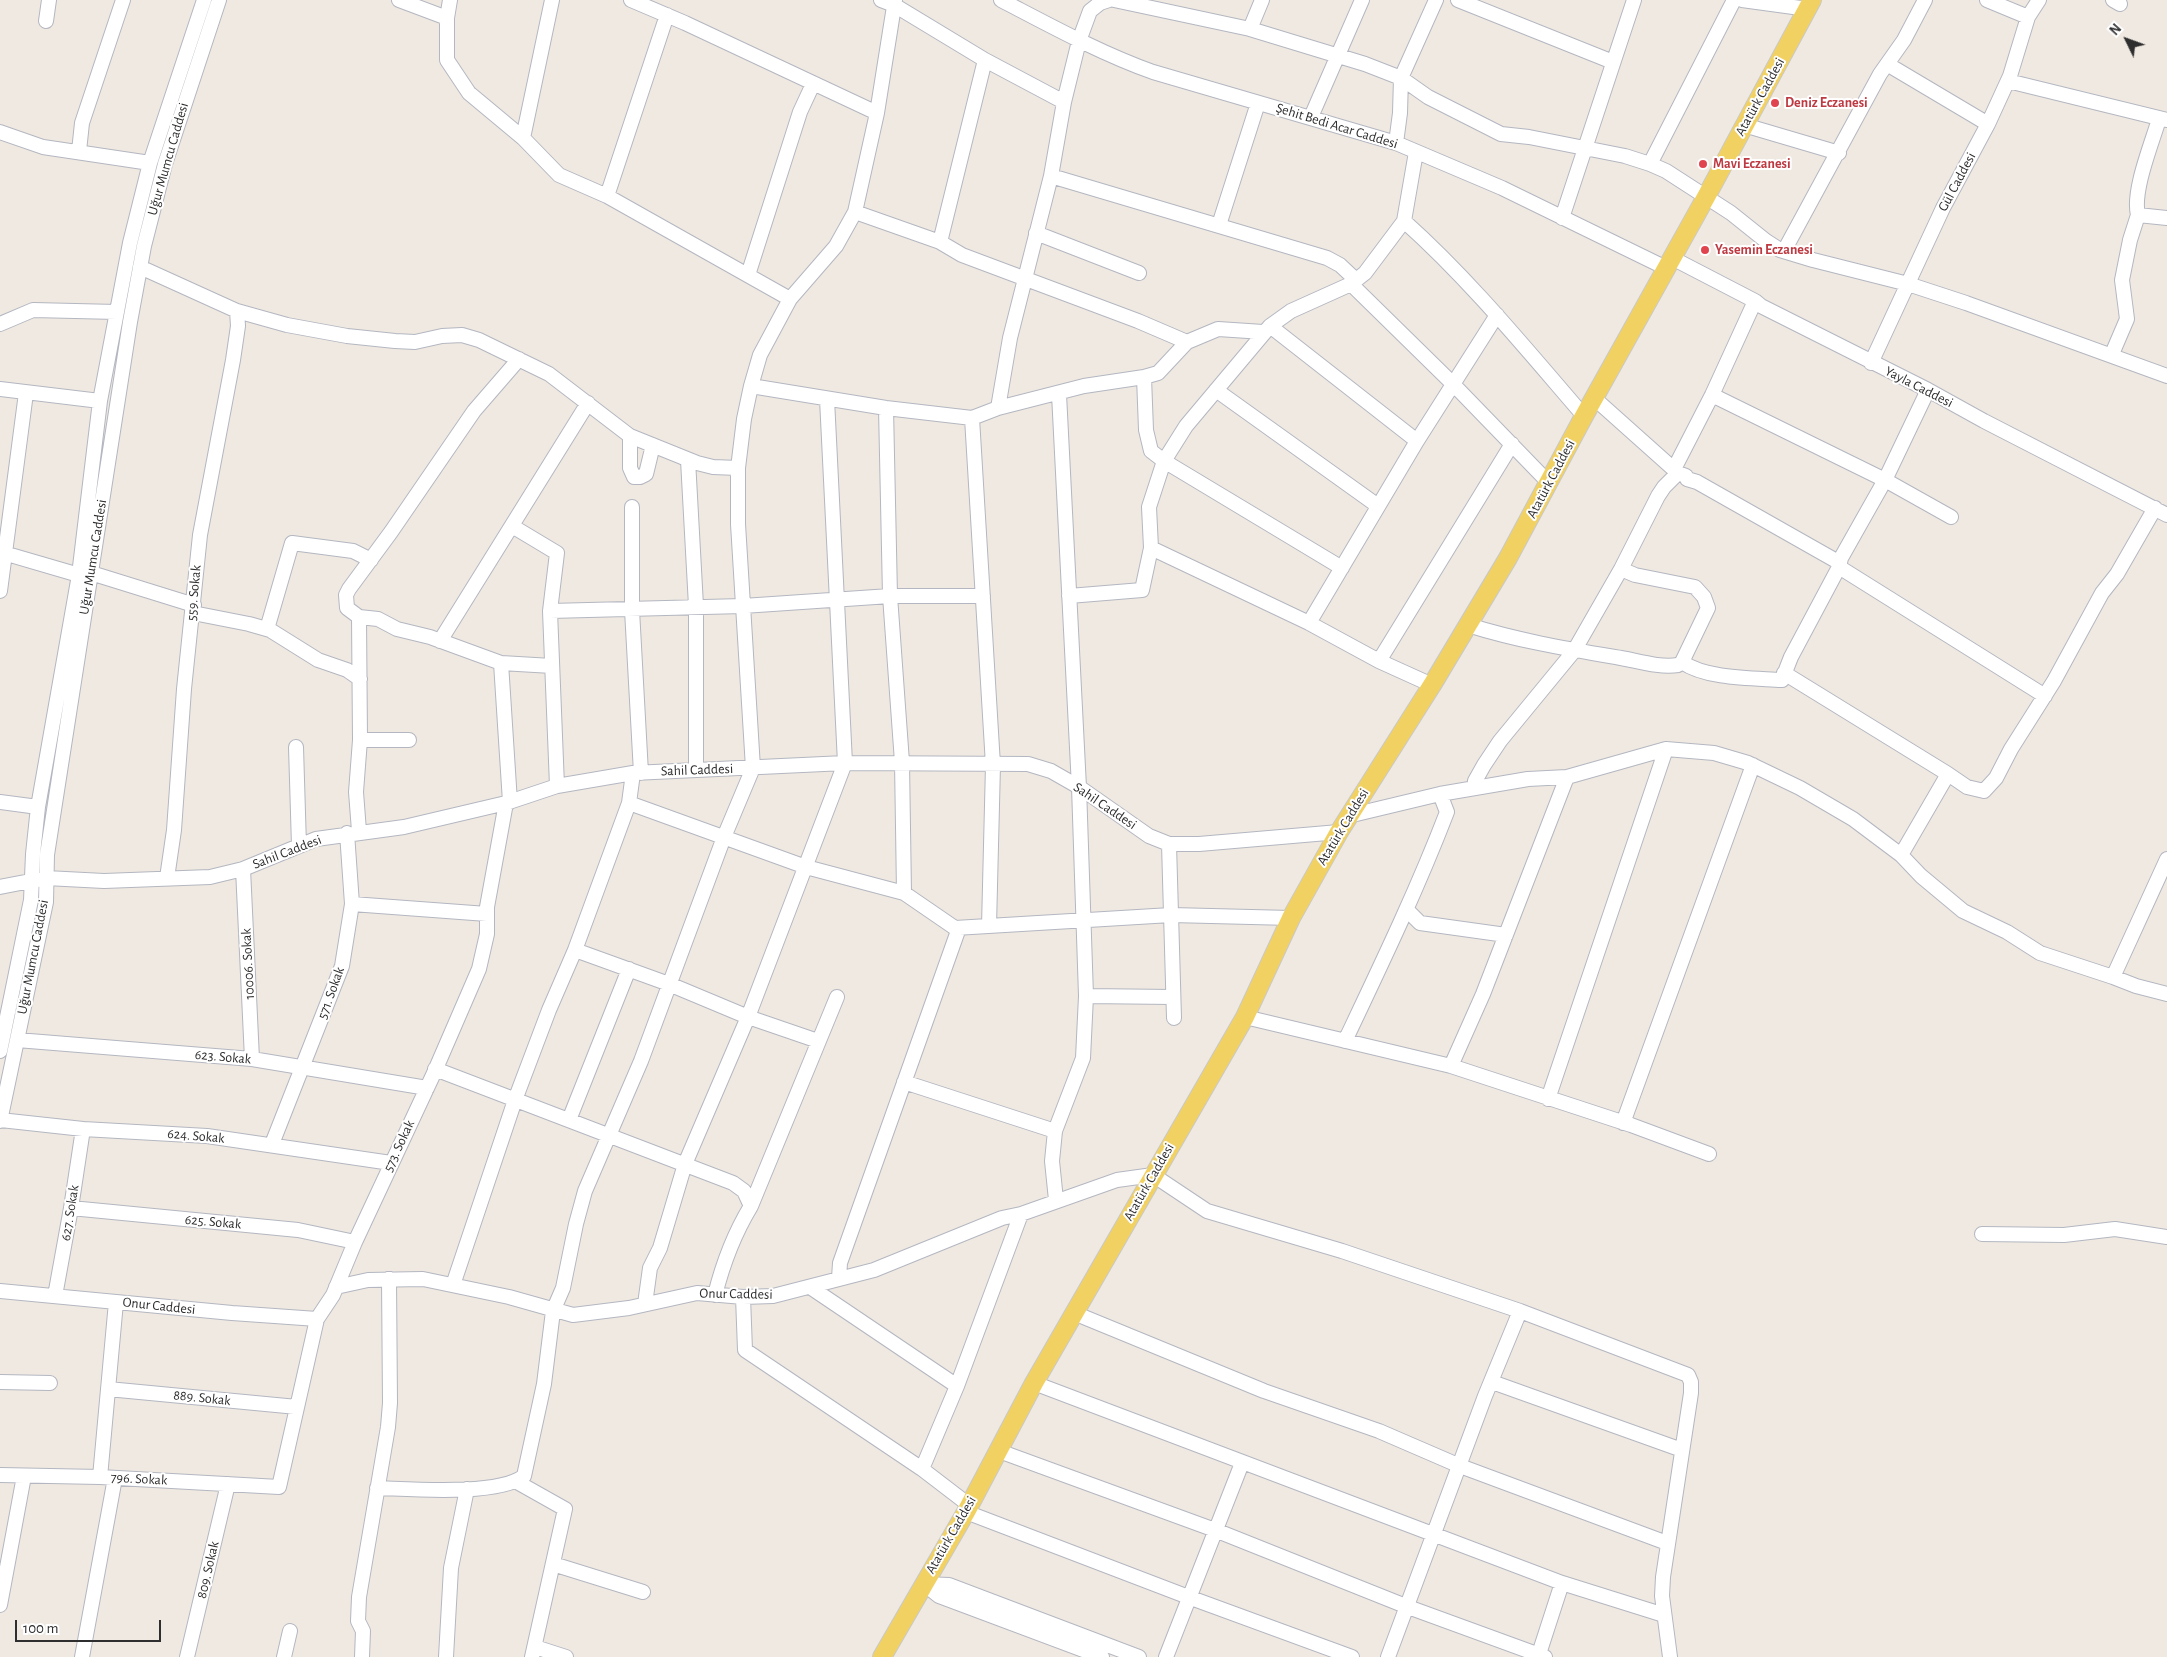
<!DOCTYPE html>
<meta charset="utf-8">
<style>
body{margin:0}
#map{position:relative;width:2167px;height:1657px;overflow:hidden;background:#efe9e1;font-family:"Alegreya Sans",sans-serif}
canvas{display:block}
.north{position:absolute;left:2102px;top:15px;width:50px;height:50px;-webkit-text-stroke:4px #fff;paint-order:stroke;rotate:312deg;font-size:14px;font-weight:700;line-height:20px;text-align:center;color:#2e2e2e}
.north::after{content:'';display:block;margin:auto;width:18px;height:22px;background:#2e2e2e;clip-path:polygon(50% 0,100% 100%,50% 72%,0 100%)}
.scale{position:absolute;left:15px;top:1620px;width:146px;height:22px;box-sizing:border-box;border:2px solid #2e2e2e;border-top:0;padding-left:6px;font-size:15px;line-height:18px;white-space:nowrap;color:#2e2e2e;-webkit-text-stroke:4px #fff;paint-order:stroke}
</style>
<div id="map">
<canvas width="2167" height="1657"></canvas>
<div class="north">N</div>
<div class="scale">100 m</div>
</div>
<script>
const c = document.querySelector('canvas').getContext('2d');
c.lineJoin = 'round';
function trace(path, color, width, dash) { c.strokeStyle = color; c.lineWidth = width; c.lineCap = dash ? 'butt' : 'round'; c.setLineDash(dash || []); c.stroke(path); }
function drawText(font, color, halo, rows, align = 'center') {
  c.font = font + ' "Alegreya Sans",sans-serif'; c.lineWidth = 4; c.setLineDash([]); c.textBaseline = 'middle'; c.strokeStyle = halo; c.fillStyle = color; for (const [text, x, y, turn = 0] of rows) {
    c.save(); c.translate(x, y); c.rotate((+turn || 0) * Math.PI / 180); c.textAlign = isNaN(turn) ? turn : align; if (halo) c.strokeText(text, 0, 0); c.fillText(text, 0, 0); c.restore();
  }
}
const minor = new Path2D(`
 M399,0l48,18 3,-18
 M552,0l-29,138 36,37 48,21 183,103
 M631,0l54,23 192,90
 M881,0l13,5 91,55 79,42
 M1001,0c50,26 99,53 152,72l243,71 106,45 164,80
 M1114,0l136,29 115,35 36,14 27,19 73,37 28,3 96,19 25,8 16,7 65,42 35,28 14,9 33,10 95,24 58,19 201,73
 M1458,0l155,62
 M1742,0l66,9
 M1987,0l41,17
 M2113,0l7,4
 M447,18v42l22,33 54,45
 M46,21l3,-21
 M1250,29l12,-29
 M985,60l-45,182 22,13 176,66 49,21
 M1887,64l101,60
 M2008,81l159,39
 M1311,117l51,-117
 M1744,125l95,28
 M0,132l43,15 107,16
 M1396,143l4,-30 1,-35 35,-78
 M79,151l3,-28 41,-123
 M1650,164l84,-164
 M1051,176l276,82 13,7 16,15
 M607,196l60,-181
 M855,212l85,30
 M2138,215c-6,-24 14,-72 21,-96
 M1562,218l72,-218
 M1404,221c66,59 122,128 180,195
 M1219,225l39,-122
 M1036,233l103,40
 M1784,251l96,-177 24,-34 21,-40
 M1672,258l83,43 6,5 167,84 56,31 183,94
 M140,267l97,44 50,14 60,11 48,5 20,1 27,-6 20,-1 17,5 70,34 81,62 67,27 16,4 25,1
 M748,275l52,-163 13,-28
 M1351,284l102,100 96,99
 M0,324l33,-14 84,2
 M1270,326l147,115
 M2112,354l15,-35 -5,-39 8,-40 8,-25 29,3
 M519,359l-45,52 -83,121 -42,57 -3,6 1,13 12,9 19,2 19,10 33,8 71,26 51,3
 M1871,363l72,-155 45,-84 22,-48 18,-59 11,-17
 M1144,377l2,53 5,21 13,10 178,107
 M751,386l135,22 86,10 26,-10 86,-22 60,-9 14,-4 29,-31 31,-13 45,3
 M0,389l100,12
 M1216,390l162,116
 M1928,390l-43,90 -44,78 -2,9 206,129
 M1712,395l173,85 66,37
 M1594,398l84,75
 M886,408l4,188 12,166 2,131
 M998,408l12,-70 41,-162 13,-74 15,-61 11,-30 10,-8 9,-3
 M972,418l21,347 -4,161
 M630,436v32l4,9h6l6,-3 7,-29
 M688,460l8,146v164
 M1674,469l38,-74 43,-94
 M632,507v103l9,163
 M512,526l45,27 -7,58 7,175
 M1151,548l158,75 70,38 53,24
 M0,552l79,23
 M91,573l103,32
 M0,591l26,-198
 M1069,596l73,-6 9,-42 -2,-41 15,-46 22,-35 84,-100 21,-15 60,-27 14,-11 39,-52 12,-69
 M550,611l193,-5 147,-10h93
 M193,613l56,11 21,6 48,30 29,10 13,9
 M359,617l1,123 -4,52 3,39
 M1309,623l108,-182 80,-126
 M1468,625c51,16 100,24 153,33 17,3 39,10 57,7l4,-3 26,-54 -4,-11 -9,-10 -60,-12 -14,-6
 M267,629l25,-86 61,8 18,9
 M440,641l148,-238
 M1379,661l133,-217
 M1682,662c24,17 70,16 100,18l9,-23 48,-90
 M501,663l9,139
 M1784,673l164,101 -47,81
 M360,740h49
 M296,747l3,99
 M1948,774l19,13 17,4 12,-13 15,-29 43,-68 48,-88 15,-19 38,-66
 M1474,788l1,-7 9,-16 16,-24 74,-90 47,-82 37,-73 6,-9 14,-14 8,3 1,3 10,3 143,81
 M0,802l38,5
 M629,803l177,64 98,26 51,35 216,-13 120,3
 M1348,816l92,-22 88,-15 39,-2 99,-28 48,4 34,10 52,25 53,31 48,36 20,21 42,35 44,21 33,21 73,24 23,9 31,8
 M1169,844l5,174
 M243,869l9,190
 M167,878l7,-48 10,-141 16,-154 33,-175 5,-34 -1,-15
 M0,887l46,-9 58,3 106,-4 33,-8 73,-30 88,-12 102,-24 51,-17 76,-13 212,-10 183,1 23,7 28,16 70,49 20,8h30l140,-12
 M352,904l135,10
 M1407,910l13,13 86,12
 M575,950l94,34 79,33 70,24
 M2113,977l54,-118
 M1086,996l87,1
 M1245,1017l206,49 180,59 78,29
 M17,1040l235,19 175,29
 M1345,1041c36,-76 72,-151 102,-229l-7,-18
 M0,1051l31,-151 2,-46 5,-47 41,-232 21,-174 30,-158 20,-80 54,-163
 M1451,1066l32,-72 84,-217
 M435,1069l298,114 11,8 7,15c-17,28 -28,57 -36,89
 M904,1082l151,49
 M1548,1099l118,-350
 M0,1120l83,9 124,7 184,27
 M569,1120l60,-151
 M0,1121l46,-219 1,-47 83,-533 14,-76 21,-82 54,-164
 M1623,1123l130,-358
 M272,1144l70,-178 10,-62 -5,-71
 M1056,1200l-4,-39 3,-30 28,-73 3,-62 -7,-209 -20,-393
 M751,1206l86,-209
 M71,1208l227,22 57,12
 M1982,1234l82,1 51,-6 52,8
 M839,1278l1,-15 119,-335
 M453,1285l62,-185 34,-90 26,-60 54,-147 4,-30
 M336,1287l32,-7 55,-1 86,18 64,18 56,-7 68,-15 46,4 30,-1 101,-26 128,-52 19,-4 96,-34 36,-5 54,36 135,40 178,60 168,64 3,7v11l-28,184 -1,19 8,61
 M810,1287l147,99
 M0,1291l232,22 85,6
 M55,1296l16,-88 12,-79
 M743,1297l2,53 177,119 47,36
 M645,1304l5,-36 10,-20 25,-84 63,-147 97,-254 -18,-364
 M1074,1313l190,78 115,40 81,35 207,77
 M0,1382l50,1
 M1492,1382l190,68
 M1034,1383l528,200 102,32
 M108,1389l189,18
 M999,1451l216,79 193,77 137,50
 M922,1469l35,-83 64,-172
 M0,1475l100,2 179,10 38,-168 16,-24 22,-53 79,-169 45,-104 8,-35v-27l19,-104
 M100,1477l16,-175
 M517,1482l48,27 -33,148
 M377,1488c34,1 121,8 147,-12l20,-92 9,-73 10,-23 13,-64 9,-33 56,-130 83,-224 29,-69 -15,-244v-56l6,-49 7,-33 9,-31 30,-56 46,-53 19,-34 22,-99 18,-113
 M966,1512l225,86 161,59
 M553,1564l90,28
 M924,1584l25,1 190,72
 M924,1584l15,12 163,61
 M0,1605l24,-129
 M535,1647l31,10
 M82,1657l33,-179
 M187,1657l41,-173
 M284,1657l6,-26
 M362,1657l1,-26 -5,-10 1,-24 29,-170 2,-24 -1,-124
 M446,1657l5,-89 16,-79
 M1166,1657l76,-194
 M1388,1657l97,-261 35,-85
 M1538,1657l24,-74`);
const major = new Path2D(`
 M882,1657l84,-145 68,-129 211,-366 46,-99 48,-86 93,-147 76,-127 76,-142 122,-219 106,-197`);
trace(minor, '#b4b7c1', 16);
trace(major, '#c9c9c9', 20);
trace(minor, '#fff', 14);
trace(major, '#f2d163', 18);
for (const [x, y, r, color] of [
 [1775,103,5,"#e0444e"],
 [1703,164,5,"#e0444e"],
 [1705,250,5,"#e0444e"]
]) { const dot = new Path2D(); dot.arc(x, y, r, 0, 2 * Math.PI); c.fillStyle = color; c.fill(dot); trace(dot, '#fff', 2); }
drawText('14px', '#2e2e2e', '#fff', [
 ["Atatürk Caddesi",1760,97,-61],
 ["Şehit Bedi Acar Caddesi",1337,126,17],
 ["Uğur Mumcu Caddesi",168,159,-74],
 ["Gül Caddesi",1957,182,-62],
 ["Yayla Caddesi",1919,387,27],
 ["Atatürk Caddesi",1551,479,-62],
 ["Uğur Mumcu Caddesi",93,557,-81],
 ["559. Sokak",194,593,-85],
 ["Sahil Caddesi",697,770,-2],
 ["Sahil Caddesi",1105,806,34],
 ["Atatürk Caddesi",1343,827,-59],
 ["Sahil Caddesi",287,852,-21],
 ["Uğur Mumcu Caddesi",33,957,-79],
 ["10006. Sokak",248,964,-93],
 ["571. Sokak",331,993,-70],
 ["623. Sokak",223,1057,5],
 ["624. Sokak",196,1136,5],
 ["573. Sokak",399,1146,-65],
 ["Atatürk Caddesi",1149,1182,-60],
 ["627. Sokak",70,1213,-81],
 ["625. Sokak",213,1222,5],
 ["Onur Caddesi",736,1294,1],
 ["Onur Caddesi",159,1306,6],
 ["889. Sokak",202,1398,6],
 ["796. Sokak",139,1479,3],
 ["Atatürk Caddesi",951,1535,-60],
 ["809. Sokak",208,1570,-77]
]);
drawText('bold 14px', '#be3a42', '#fff', [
 ["Deniz Eczanesi",1785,103],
 ["Mavi Eczanesi",1713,164],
 ["Yasemin Eczanesi",1715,250]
], 'left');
</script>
